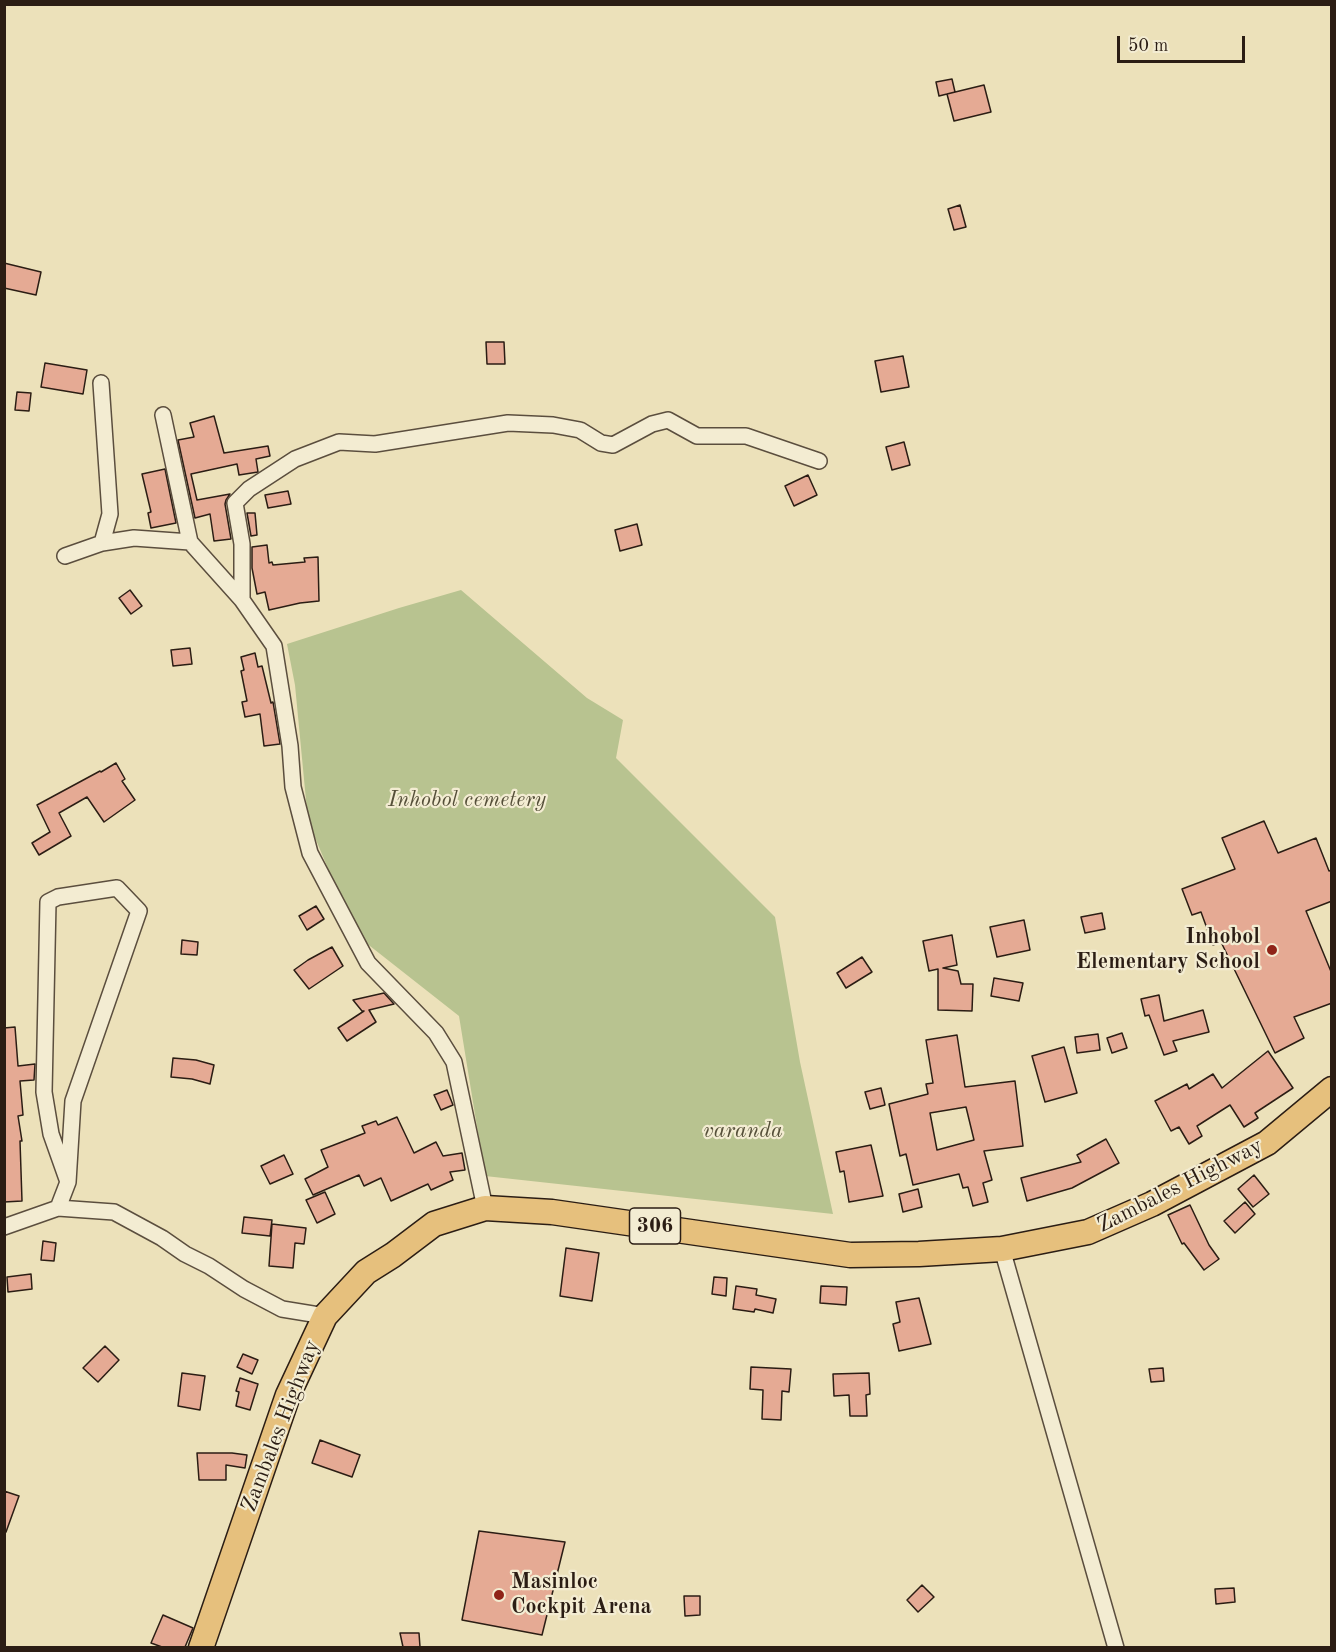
<!DOCTYPE html>
<style>
body{margin:0}
#map{position:relative;width:1336px;height:1652px;overflow:hidden;background:#ece1ba;font-family:"Old Standard TT",serif}
canvas{display:block}
.frame{position:absolute;inset:0;border:6px solid #2b1d14;pointer-events:none}
.scale{position:absolute;left:1117px;top:36px;width:128px;height:27px;box-sizing:border-box;border:3px solid #2b1d14;border-top:0;padding-left:8px;font-size:18px;line-height:21px;white-space:nowrap;color:#2b1d14;-webkit-text-stroke:4px #f3ecd2;paint-order:stroke}
</style>
<div id="map">
<canvas width="1336" height="1652"></canvas>
<div class="frame"></div>
<div class="scale">50 m</div>
</div>
<script>
const c = document.querySelector('canvas').getContext('2d');
c.lineJoin = 'round';
function fillPath(path, color) { c.fillStyle = color; c.fill(path, 'evenodd'); }
function trace(path, color, width, dash) { c.strokeStyle = color; c.lineWidth = width; c.lineCap = dash ? 'butt' : 'round'; c.setLineDash(dash || []); c.stroke(path); }
function drawText(font, color, halo, rows, align = 'center') {
  c.font = font + ' "Old Standard TT",serif'; c.lineWidth = 4.5; c.setLineDash([]); c.textBaseline = 'middle'; c.strokeStyle = halo; c.fillStyle = color; for (const [text, x, y, turn = 0] of rows) {
    c.save(); c.translate(x, y); c.rotate((+turn || 0) * Math.PI / 180); c.textAlign = isNaN(turn) ? turn : align; if (halo) c.strokeText(text, 0, 0); c.fillText(text, 0, 0); c.restore();
  }
}
fillPath(new Path2D(`
 M461,590l126,108 36,22 -7,38 159,159 25,145 33,152 -348,-38 -26,-160 -103,-81 -48,-114 -13,-136 -8,-41 112,-36z`), '#b8c390');
const building = new Path2D(`
 M952,79l3,13 -16,4 -3,-14z
 M984,85l7,27 -37,9 -7,-27z
 M960,205l6,22 -12,3 -6,-21z
 M4,263l37,9 -5,23 -32,-7z
 M486,342h18l1,22h-18z
 M903,356l6,31 -28,5 -6,-31z
 M45,363l42,7 -4,24 -42,-7z
 M17,392l14,1 -2,18 -14,-1z
 M214,416l10,37 44,-7 2,10 -14,3 2,13 -19,3 -2,-11 -46,10 6,26 33,-6 -4,6 -1,4 6,35 -17,2 -4,-27 -15,4 -17,-78 16,-3 -4,-14z
 M904,442l6,23 -18,5 -6,-23z
 M165,469l11,54 -25,5 -3,-15 3,-1 -9,-38z
 M808,475l9,20 -23,11 -9,-20z
 M288,491l3,13 -23,4 -3,-13z
 M247,513h8l2,22 -6,1z
 M637,524l5,21 -22,6 -5,-21z
 M267,545l2,18 3,-1 1,3 32,-3 -1,-4 14,-1 1,44 -19,2 -31,7 -4,-18 -8,2 -5,-26v-21z
 M130,590l12,16 -11,8 -12,-16z
 M190,648l2,16 -19,2 -2,-16z
 M255,653l3,14 4,-1 9,37 2,-1 7,42 -16,2 -4,-32 -15,3 -3,-15 5,-1 -6,-30 3,-1 -3,-13z
 M116,763l9,16 -3,2 13,19 -31,22 -17,-25 -28,16 12,23 -32,19 -7,-12 18,-11 -13,-27 63,-34 1,1z
 M1264,821l14,32 38,-15 13,33 3,-1v31l-26,10 26,63v29l-38,14 10,21 -29,15 -54,-111 -8,3 -12,-33 -9,3 -10,-26 53,-20 -13,-31z
 M316,906l8,13 -17,11 -8,-14z
 M1102,913l3,16 -20,4 -4,-16z
 M1024,920l6,30 -33,7 -7,-30z
 M952,935l5,30 -14,3 15,3 3,13h12l-1,27 -34,-1v-41l-9,2 -6,-30z
 M182,940l16,2 -1,13 -16,-1z
 M332,947l11,19 -34,23 -15,-19 14,-10z
 M862,957l10,15 -26,16 -9,-15z
 M994,978l29,5 -4,18 -28,-5z
 M384,993l10,11 -25,6 7,12 -29,19 -9,-13 26,-17h-2l-9,-11z
 M1159,995l5,26 39,-11 6,22 -36,9 4,10 -13,4 -15,-40 -4,1 -4,-17z
 M15,1027l3,39 17,-2 -1,16 -14,1 3,34 -5,1 4,25h-2l2,60 -18,1v-174z
 M1122,1033l5,15 -15,5 -5,-15z
 M1098,1034l2,16 -23,3 -2,-16z
 M957,1035l8,52 50,-6 8,65 -39,5 8,29 -9,3 5,19 -15,4 -5,-19 -5,1 -4,-14 -46,11 -7,-31 -6,2 -11,-52 39,-10 -2,-10 7,-1 -7,-43zM966,1107l8,33 -37,10 -7,-37z
 M1064,1047l13,46 -32,9 -13,-46z
 M1268,1051l25,37 -38,25 3,5 -14,9 -14,-22 -33,21 5,10 -13,8 -10,-17 -8,4 -16,-30 32,-17 2,5 24,-15 9,14z
 M173,1058l23,2 18,5 -4,19 -18,-5 -21,-2z
 M881,1088l4,17 -15,4 -5,-17z
 M447,1090l6,15 -12,5 -7,-15z
 M397,1117l17,36 22,-11 7,14 19,-3 3,17 -15,2 3,8 -22,10 -3,-6 -37,17 -10,-23 -17,8 -5,-11 -46,20 -8,-16 23,-12 -7,-17 44,-17 -3,-7 14,-5 2,4z
 M1106,1139l13,24 -47,25 -45,13 -6,-23 60,-16 -4,-7z
 M871,1145l12,51 -34,6 -5,-31 -4,1 -4,-20z
 M284,1155l9,19 -23,10 -9,-18z
 M1254,1175l15,19 -16,13 -15,-18z
 M918,1189l4,18 -19,5 -4,-18z
 M325,1192l10,22 -18,9 -11,-23z
 M1245,1202l10,12 -20,19 -11,-12z
 M1190,1205l19,40 10,14 -15,11 -20,-27 -2,1 -14,-29z
 M244,1217l28,3 -2,16 -28,-3z
 M272,1224l34,4 -2,16 -9,-1 -2,25 -24,-2z
 M43,1241l13,2 -2,18 -13,-1z
 M566,1248l33,5 -7,48 -32,-5z
 M31,1274l1,15 -24,3 -1,-15z
 M714,1277l13,1 -1,18 -14,-2z
 M736,1286l21,3 -1,6 20,4 -3,14 -18,-4 -1,3 -21,-3z
 M821,1286l26,1 -1,18 -26,-2z
 M919,1298l12,46 -32,7 -6,-27 7,-2 -4,-20z
 M105,1346l14,14 -21,22 -15,-14z
 M243,1354l15,6 -6,14 -15,-7z
 M751,1367l40,2 -2,23 -7,-1 -1,29 -19,-1 1,-29 -13,-1z
 M1163,1368l1,13 -13,1 -2,-13z
 M182,1373l23,3 -5,34 -22,-4z
 M869,1373l1,21 -4,1 1,21h-17l-1,-21 -15,1 -1,-22z
 M240,1378l18,6 -8,26 -14,-4 3,-14 -3,-1z
 M320,1440l40,15 -8,22 -40,-14z
 M197,1453h35l15,2 -2,13 -19,-3v15h-27z
 M4,1491l15,5 -13,36 -2,-1z
 M479,1531l86,11 -23,93 -80,-15z
 M922,1585l12,12 -16,15 -11,-12z
 M1234,1588l1,14 -19,2 -1,-15z
 M684,1596h16v19l-15,1z
 M163,1615l30,13 -8,19h-23l-11,-4z
 M400,1633h19l1,14h-17z`);
fillPath(building, '#e5aa94');
trace(building, '#2b1d14', 1.5);
const minor = new Path2D(`
 M101,383l9,131 -8,29
 M163,415l27,127
 M65,556l37,-13 32,-5 56,4 52,58 32,46 16,100 3,41 17,66 58,110 68,70 18,29 31,146
 M242,600v-56l-7,-41 14,-14 46,-30 44,-17 36,2 133,-21 45,2 27,5 21,13 12,2 39,-21 16,-4 29,16h49l73,25
 M58,1208l10,-26 5,-81 66,-190 -22,-23 -59,9 -10,5 -4,190 7,42 17,48
 M4,1227l54,-19 56,4 48,26 23,16 24,12 35,23 38,20 43,7
 M1002,1249l114,399`);
const primary = new Path2D(`
 M201,1648l87,-253 37,-79 41,-44 27,-17 41,-31 51,-16 67,4 298,43 69,-1 83,-5 86,-17 64,-28 115,-61 65,-54`);
trace(minor, '#5b4e3e', 18);
trace(primary, '#2b1d14', 27);
trace(minor, '#f3ecd2', 15);
trace(primary, '#e6c07d', 24);
for (const [x, y, r, color] of [
 [1272,950,6,"#8f2418"],
 [499,1595,6,"#8f2418"]
]) { const dot = new Path2D(); dot.arc(x, y, r, 0, 2 * Math.PI); c.fillStyle = color; c.fill(dot); trace(dot, '#f3ecd2', 2); }
for (const [x, y, w] of [
 [655,1226,51]
]) { const box = new Path2D(); box.roundRect(x - w / 2, y - 18, w, 36, 4.5); c.fillStyle = '#f3ecd2'; c.fill(box); trace(box, '#2b1d14', 1.5); }
drawText('bold 21px', '#2b1d14', null, [
 ["306",655,1226]
]);
drawText('italic 22px', '#554f39', '#f3ecd2', [
 ["Inhobol cemetery",467,800],
 ["varanda",743,1131]
]);
drawText('bold 22px', '#2b1d14', '#f3ecd2', [
 ["Inhobol",1260,937],
 ["Elementary School",1260,962],
 ["Masinloc",511,1582,"left"],
 ["Cockpit Arena",511,1607,"left"]
], 'right');
drawText('22px', '#2b1d14', '#f3ecd2', [
 ["Zambales Highway",1180,1186,-27],
 ["Zambales Highway",281,1426,-69]
]);
</script>
